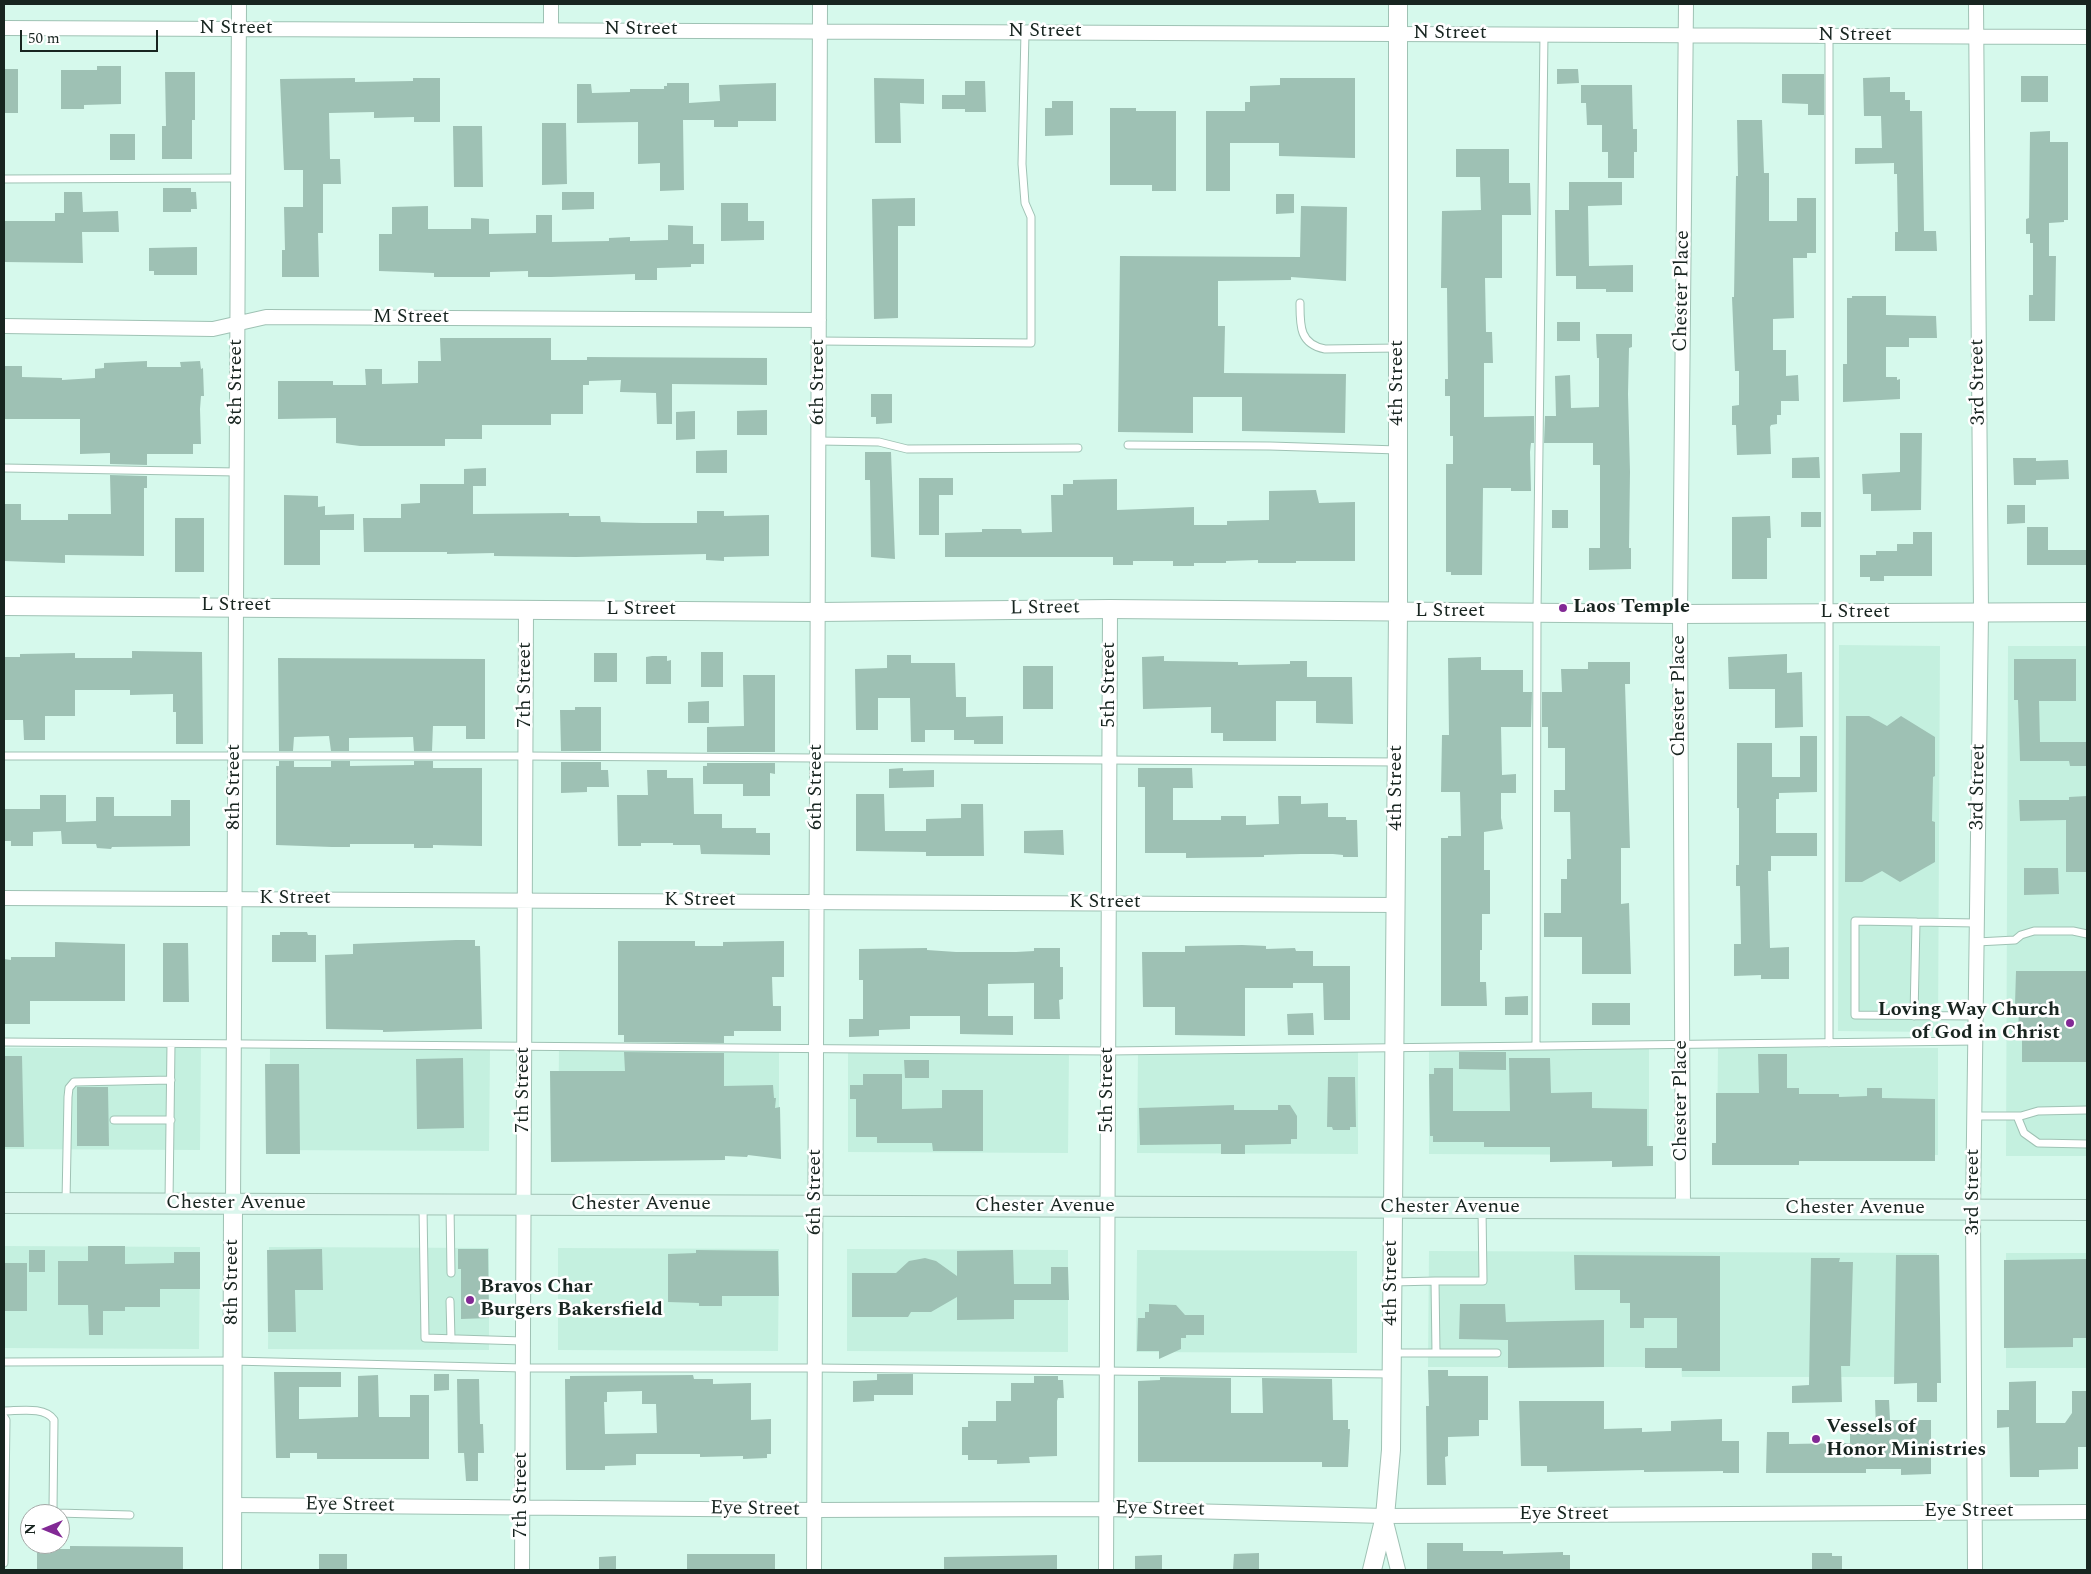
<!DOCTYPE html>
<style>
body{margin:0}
#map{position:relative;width:2091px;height:1574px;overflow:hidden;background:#d6f9ec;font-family:Spectral,serif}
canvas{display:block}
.frame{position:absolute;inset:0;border:5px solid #182520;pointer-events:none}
.north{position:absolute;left:20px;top:1504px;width:50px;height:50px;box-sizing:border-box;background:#fff;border:1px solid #a3a8a6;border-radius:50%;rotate:270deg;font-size:14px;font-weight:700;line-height:20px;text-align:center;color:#182520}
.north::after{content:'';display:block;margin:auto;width:18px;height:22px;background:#822995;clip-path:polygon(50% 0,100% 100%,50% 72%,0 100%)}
.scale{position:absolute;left:20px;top:30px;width:138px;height:22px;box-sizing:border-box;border:2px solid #182520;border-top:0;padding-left:6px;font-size:15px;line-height:18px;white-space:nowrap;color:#182520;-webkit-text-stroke:4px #fff;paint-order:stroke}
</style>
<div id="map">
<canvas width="2091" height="1574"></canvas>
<div class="frame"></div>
<div class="north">N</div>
<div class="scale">50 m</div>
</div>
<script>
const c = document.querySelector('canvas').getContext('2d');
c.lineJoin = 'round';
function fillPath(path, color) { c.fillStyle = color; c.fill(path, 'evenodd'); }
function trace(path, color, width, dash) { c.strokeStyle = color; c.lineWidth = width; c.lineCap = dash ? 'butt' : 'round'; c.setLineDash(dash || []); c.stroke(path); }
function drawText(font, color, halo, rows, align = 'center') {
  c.font = font + ' Spectral,serif'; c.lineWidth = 5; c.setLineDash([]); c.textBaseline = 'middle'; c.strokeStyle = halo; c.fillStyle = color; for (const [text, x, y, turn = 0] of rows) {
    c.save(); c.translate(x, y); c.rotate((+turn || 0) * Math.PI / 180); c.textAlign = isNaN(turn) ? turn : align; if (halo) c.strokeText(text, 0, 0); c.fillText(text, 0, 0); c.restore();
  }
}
fillPath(new Path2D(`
 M1839,645l101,1 -2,386 -100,-1z
 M2008,646h79v510h-81z
 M1429,1047l220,1v107l-220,-1z
 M1718,1047l220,1v107h-221z
 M4,1048h197l-1,102 -196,-1z
 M270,1048l220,1 -1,102 -220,-1z
 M559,1049l220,1v102l-221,-1z
 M848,1050l221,1 -1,102 -220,-1z
 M1138,1051l220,1v102l-221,-1z
 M4,1246l196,1 -1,102 -195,-1z
 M269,1247l220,1v102l-221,-1z
 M558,1248l221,1 -1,102 -220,-1z
 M847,1249l221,1v102l-221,-1z
 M1137,1250l220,1v102l-221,-1z
 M1429,1251l508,2v124h-255l-1,-10h-253z
 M2006,1253h81v115h-81z`), '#c4f0df');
fillPath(new Path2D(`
 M97,66h24v38l-37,1v4h-23v-39h36z
 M4,69h14v44h-14z
 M1557,69h21l1,14 -22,1z
 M165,72h30v48h-3v39h-30v-33h4z
 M1782,74h42v41h-16v-11l-26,-1z
 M2021,76h27v26h-27z
 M1890,77v15h15v8h5v11h12l2,120h12l1,20h-42v-19h3l-1,-58h-3v-11l-39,1v-16h27l-1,-32h-17l-1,-38z
 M355,78v4l58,-1v-3h27v44h-26v-5l-40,1v-6l-45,1 1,46h10l1,25h-18v49h-5l1,44h-37v-27h3l-1,-43h19v-37h-19l-4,-91z
 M874,78l50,1v25l-24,-1 1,40h-26z
 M1280,78h75v80l-76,-2v-13h-49v48h-24v-80h39v-9h5v-16l30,-1z
 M965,81h20l1,31h-21v-3h-23v-14h23z
 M667,83h22v20l31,-2 -1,-16 57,-2v38h-38v6h-24v-7h-31l1,70 -24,1v-28l-22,1v-42l-61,1v-39h14l1,9 38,-1v-3h34v-3h3z
 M1581,85h51l1,44h4v23h-3v26h-26v-26h-6v-27h-15l-1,-22h-5z
 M1052,101h21v34l-28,1v-28h7z
 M1110,108h26v3h40v80h-24v-6h-42z
 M1737,120h25l2,53h5v48h28v-23h19v55h-9v5h-14l1,60 -21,1v31h13v26l12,-1 1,26h-18v14h-4v9l-6,1 -1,2 1,27 -34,1 -1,-30h-4v-19l7,-1v-34h-4l-3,-74h2l2,-121h2z
 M542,123h24l1,61 -25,1z
 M453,126h29l1,61h-29z
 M2050,131v11h18v78h-4v2l-15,1v33h7l-1,65h-26v-26h4v-52h-3v-9h-4v-15l3,-1 1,-86z
 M110,134h25v26h-25z
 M1456,149h53v34h21l1,32h-29v63h-17l1,54h6l1,31h-9v54l50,-1v27h-3l-1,9 1,39h-20v-3h-28l-1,87h-31v-3h-5v-108h7v-28h-3v-40h-5v-17h3l-1,-91h-6l1,-77 39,-1 -1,-33h-24z
 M1569,182h53v23l-34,1 1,60 44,-1v27h-27v-3h-30v-13h-20l-1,-66h14z
 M163,188h28v4h5l1,17h-6v3h-28z
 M64,192h18l1,20 35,-1 1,21h-37l1,31 -79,-1v-41h51v-8h9z
 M562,192h32v17l-32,1z
 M1276,194h18v19l-18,1z
 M915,198v28h-17v92l-24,1 -2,-120z
 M721,203h27v18h16v19l-43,1z
 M428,206v23h43v-11l18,1v15l47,-1v-18h16v27l57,-1v-3l21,-1v4l38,-1v-15l25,1v18h11v20h-13v3l-34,1v12h-22v-6l-84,3h-23v-6l-38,1v5h-56v-4l-55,-2v-37h13v-27z
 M1301,206l46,1 -1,74 -55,-4v3l-73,1v45h7l-1,47 122,1 -1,59 -103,-2v-34h-49v36l-75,-1 2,-176 180,1z
 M197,247v28h-43v-4h-5v-23z
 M1852,296h34v19l50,1 1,22h-28v9h-23v30h11v3l3,-1v20l-57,3v-38h4v-66h5z
 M1557,322h23v19h-23z
 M1596,334h36v13l-3,1 -1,46 2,78 -1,76h2v21l-42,1v-22h11v-83h-7v-22h-49l1,-27h11l-1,-40 15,-1 1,33 28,-1v-49h-2z
 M440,338h111v22h36v-3l180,1v27l-95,-1v40h-15l-1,-31 -36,-1 1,-12 -32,1v4h-6v29h-32v11h-69v14h-37v7h-85l-24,-3v-25l-58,1v-38h55v4h33l-1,-16h17v15l36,-1v-22h23z
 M147,361v6h34l-1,-5 20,-1 1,8 2,-1 1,28h-3l-1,13 1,35h-8v10h-46v11l-37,-1v-11l-30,1v-35h-76v-53h18v11l40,1v2l33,-2v-9l9,-1v-5z
 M871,394h21v29l-16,1v-7h-5z
 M767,410v25h-30v-24z
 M695,411v28l-19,1v-28z
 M1900,433h22l-1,77 -50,1v-17h-8l-1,-20 38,-2z
 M727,450v23h-31v-22z
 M865,452h26l4,107 -24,-2 -1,-77h-5z
 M1819,457l1,21h-28v-20z
 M2013,458h23v3l32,-1 1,19 -33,1v5h-22z
 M486,468v18h-13v28l96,-1v3h31l1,6 42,1h54v-12h27v5l45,-1v41l-45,1v4l-18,-1v-6l-130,3 -82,-1v-3l-47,1v-2h-83l-1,-34h38v-14l19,-1v-19h44v-15z
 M110,475l37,1v12h-3v68l-79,-1v8l-61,-2v-57h17v16h47v-6h43z
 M919,478h34v17h-14v40h-20z
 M1117,479v31l77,-3v18h33v-4l42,-1v-29l47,-1 3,13 36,-1v59h-59v2h-38v-3l-32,1v2h-32v3h-21v-5h-40v4h-20v-8h-168v-24l37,-1v-3h39l1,4 30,-1 -1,-37h12v-11h10v-4z
 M284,495l34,1v11l7,-1v9l29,-1v16h-34v35h-36z
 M2007,505h18v18l-18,1z
 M1552,510h16v18h-16z
 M1801,512h20v15h-20z
 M1770,516l1,22h-4v41h-35v-62z
 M175,518h29v54h-29z
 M2027,527h21v23h39v15h-60z
 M1913,532h19v44h-48v5h-14v-4h-10v-22h16v-4h21v-7h16z
 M132,651l70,1 1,92h-27v-32h-3v-18l-43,1v-5h-55v26h-30v24h-21l-1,-20h-19v-63h16v-3l55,-1v5h57z
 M701,652h22v35h-22z
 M594,653h23v29h-23z
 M1787,654v19l15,-1 1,55 -28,1v-39h-46l-1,-32z
 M887,655h24v8h44l1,34h10v20l37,-1v28h-29v-4h-20v-10h-29v12h-14l-1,-44h-32v32h-22l-1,-61 32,-1z
 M652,656h15v5l4,-1v24h-25v-27z
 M1164,656v5l74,1v3l52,-1v-3h17v16h45l1,47 -37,-1v-22h-40v40h-53v-8h-12v-26l-68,2 -1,-52z
 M1481,657v13h42v22h9l-1,35h-30l1,48 14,-1v19h-15v25l2,11 -19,3v38h6v44h-8v36h-2v32h6l1,24h-46v-168h7v-2h13l-1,-44h-19l1,-57h7l-1,-77z
 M278,658l207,1v80h-19v-13h-33l-1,25h-18l-1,-14 -64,1v13h-18l-2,-15 -35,1 -1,14h-14z
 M2014,659h62v42h-37l1,41h47v24h-17l-1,-5h-49l-2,-61h-4z
 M1588,662h42v22h-5l5,164h-9v56l8,-1 2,71h-49v-37h-38v-24h17v-34h6v-20h4l-1,-47h-16v-22h11v-42h-17v-21h-6v-35h20l-1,-23h27z
 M1023,666h30v43h-30z
 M743,675h32v77h-68v-25l37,-1z
 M709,701v22h-21v-21z
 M575,707h26v44h-40l-1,-41h15z
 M1846,716h23l18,10 14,-10 34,21v39l-2,1 -1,44 3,1v40l-35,20 -18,-11 -20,11h-17z
 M1800,736h17v56l-38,1v6h-3v34h41v23h-46v15h-3l2,77 19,-1v32h-28v-4l-27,1v-32h7l-1,-58h-4v-21h3v-57h-2v-65h35v34h28z
 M279,761h15v6h37v-6h19v5l64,-1v-4h19v7h49v78l-49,-1v3h-19v-4h-64v3h-18l-56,-2v-79h3z
 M561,762h40v8h7l1,17h-22v5l-26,1z
 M707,763h68v11l-5,-1v23h-27v-12h-40v-18h4z
 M903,768v3l31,-1v17l-45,1v-19z
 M1138,768h54l1,20h-20v32h48v-4h25v9l33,-1 -1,-28h23v8l27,-1v14h18v3h11l1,37h-15v-2l-10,-1h-32l-37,1v2l-78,1v-5h-41v-66h-7z
 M647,770h20v8h26l1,36h28v14h34v5h14v22l-69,-1 -1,-9h-27v-2h-32v3h-23l-1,-51h31z
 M856,794h28l1,37h41v-12l35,-1v-14h22l1,52h-58v-4l-70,-1z
 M40,795h26v27l30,-1v-24h18v19h57v-16h19v46l-78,1 -1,2 -14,-1 -1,-4h-34l-1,-13 -28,1v14h-22v-5h-7v-32h36z
 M2087,796v76h-21v-52l-46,1 -1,-21h50v-3z
 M1063,830l1,25 -40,-2v-22z
 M2024,868h34l1,26 -35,1z
 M280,932h27l1,3h8v27h-44v-27h8z
 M456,940h19v6h5l2,83 -99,3v-2l-57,-1 -1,-74 28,-1v-10z
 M618,941h77v5h28v-4l61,-1v36h-12l1,29h8v25h-47v5h-10v7l-100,-1v-7h-6z
 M55,942l70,2v57h-95v23h-26v-65l7,1v-3h44z
 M163,943h25l1,59h-26z
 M1185,946l57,-1 24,1v3l29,-1 1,3h17v15h37v54h-26l-1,-37h-30v5h-48v48l-70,-1v-28h-32l-1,-55h43z
 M927,948v2l29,2h60l18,-1v-3h26v19h3v32l-4,1 1,19h-26v-36l-46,1v32h25v19l-53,-1v-18h-50v13l-31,1v6l-30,1v-18h14v-39h-4v-31z
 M2016,971h71v91h-65v-23h-4l1,-34h-4z
 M1528,996v19h-23v-18z
 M1592,1003h38v22h-38z
 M1313,1013l1,22h-26l-1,-21z
 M624,1052l100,1v33l49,-1 1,13h2l-1,10 5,-1 1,52 -33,-4 -1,2 -22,-1v4l-174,2 -1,-91h75z
 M1459,1052h47v18l-47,-1z
 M1758,1054h29v34h12v6h40v3l28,-1v-8h15v10l53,1v62h-136v4h-87v-22h4v-50h43z
 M4,1056h18l2,91h-20z
 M463,1058l1,70 -47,1 -1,-70z
 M1509,1058h41l1,35 41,-1v16l55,1v37h6v20l-41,1v-6l-62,1v-15h-66v-5h-51v-6h-3l-1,-62h5v-6h19v43h57z
 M904,1060h25v18h-24z
 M265,1064h34l1,90h-34z
 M863,1074h39v35l40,-1v-18h41v61h-50l-1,-8h-55v-6h-21v-38h-6v-14h13z
 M1328,1077h27l1,50h-6v3h-17l-1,-3h-5z
 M77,1087h31l1,59h-32z
 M1234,1105v5h44v-5h12l7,11v23h-6v5l-46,1v9h-24v-10l-81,1 -1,-37z
 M88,1246h37v18l49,-1v-11h26v37h-40v18h-35v4h-22v24h-14l-1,-30h-30v-44h30z
 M322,1249l1,41h-28l1,42h-28l-1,-82z
 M458,1249h30l1,69 -28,1v-50h-3z
 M29,1250h16v22h-16z
 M696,1250l82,1 1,45h-57v10h-23v-3l-31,-1v-48l28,-1z
 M1013,1250l1,34h37v-17h17l1,33h-55v19l-57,1v-23l-26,15h-20l-3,5h-56v-44h44l13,-12 16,-3 11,3 21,15v-25z
 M1574,1255l146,1v115h-38v-3h-37v-20h32v-30h-33v10h-14v-25h-10v-13h-45z
 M1896,1255h43l2,128h-4v19h-20v-19l-23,1z
 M1811,1258h29l-1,4h14l-3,104h-9l1,36 -50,1v-17l17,-1z
 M2087,1259v79h-14v9l-69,1v-88z
 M4,1263h23v48h-23z
 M1149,1304l27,1 9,10h19v20h-18v3h-5v11l-22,10v-8h-22l1,-33h7v-6h4z
 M1460,1304h45l1,18 98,-2v47l-96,1v-28l-49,-1z
 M1428,1370h20v6h40v44h-9v16l-31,1v19l-3,1 1,28h-19l-1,-79h3z
 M274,1372h67v15h-42v32h2l57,-2v-41l20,-1 1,42h31v-22h19v64h-112v-6h-27v5h-14z
 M434,1374h15v16l-15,1z
 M877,1374h36v21h-39v6l-21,1v-21l24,-1z
 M693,1375l1,4h19v5l38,-1v37l20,-1v35h-4v4l-24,1v-3l-43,1v-3h-64v11l-31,1v4h-39l-1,-91h5v-3zM642,1391v13h14l1,29 -52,1 -1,-32h3v-10z
 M1034,1376h24v4h5l1,18h-6l-1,3v55l-28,1 1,6 -33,1v-4h-29v-5h-6v-28h6v-6h28v-20h15v-18h23z
 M1160,1377l71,1v35h32l-1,-35 70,1 1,41h15v9h2l-2,38h-26v-5h-184v-81l22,-1z
 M457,1379h22l1,45h3l1,29h-6v28h-12l-2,-28h-6z
 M2036,1381v42h29l7,-10v-22h15v56h-9v22l-39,1v7h-29l-1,-50 -12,1v-18h12v-28z
 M1875,1400h14l1,20h41v54l-30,1v-6h-35v4h-100l1,-41h22v12l61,-1v-11h11v-3h15z
 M1519,1401h85v28l38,-1v4l29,-1v-10l51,-2v22h17v32h-16v-2l-79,1v-2l-97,2v-6h-26z
 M1427,1543h36v8h40v3l60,-2v3h7v15h-143z
 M70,1546l113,1v23h-146v-21h33z
 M1259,1553v17h-26l1,-16z
 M1812,1553h20v3h10v14h-30z
 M319,1554h28v16h-28z
 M687,1554h88v16h-88z
 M1057,1555v15h-113v-13z
 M1162,1555v15h-27v-14z
 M616,1556v14h-17v-13z`), '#9ec1b4');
const service = new Path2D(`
 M1829,36v1007
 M4,179l234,-1
 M1300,303c0,22 -1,41 25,46l73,-1
 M819,341l212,2v-126l-6,-14 -3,-39 3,-132
 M819,441l60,1 28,7 171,-1
 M1128,445l142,1 128,4
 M4,468l233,4
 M4,756h522l871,6
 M1977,942l38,-2 6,-5 13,-4h39l14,3
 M1914,1016l2,-94
 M1976,1016l-121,-1v-94l122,2
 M4,1042l1104,9 868,-10
 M1536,1046l1,-434 7,-578
 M1975,1116h46l17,-5 49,-1
 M2017,1116l7,17 14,10 49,1
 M114,1120h57
 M66,1201l2,-104 1,-9 5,-6 97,-2
 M169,1201l2,-157
 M450,1205l1,68
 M423,1207l2,131 98,3
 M1393,1282l42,-1
 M450,1301l1,38
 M1393,1353h43l-1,-72h48l-1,-72
 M1436,1353h61
 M4,1362l228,-1 291,7h292l576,6
 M4,1411c15,0 41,-5 50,9l-1,89 4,4 73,2
 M4,1417l2,3 -2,143`);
const minor = new Path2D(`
 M551,4v26
 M4,28l2083,9
 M4,326l209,3 53,-12 553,3
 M4,898l1393,7
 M233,1204l6,-1200
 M1683,1209l-3,-595 6,-610
 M232,1505l582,5 292,-1 279,7 702,-4
 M1385,1518l13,52
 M522,1570l4,-961
 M814,1570l6,-1566
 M1106,1570l4,-961
 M1975,1570l-2,-360 8,-597 -5,-609`);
const tertiary = new Path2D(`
 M4,606l814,6 292,-3 570,5 407,-2
 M232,1570l1,-366
 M1372,1570l13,-54 6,-66 7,-839v-607`);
const secondary = new Path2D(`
 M4,1203l2083,7`);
trace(service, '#9fc2b4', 9);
trace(minor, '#9fc2b4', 16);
trace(tertiary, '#9fc2b4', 20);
trace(secondary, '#9fc2b4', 22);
trace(service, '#fff', 7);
trace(minor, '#fff', 14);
trace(tertiary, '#fff', 18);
trace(secondary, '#dbf6ed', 20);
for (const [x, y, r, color] of [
 [1563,608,5,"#822995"],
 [2070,1023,5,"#822995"],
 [470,1300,5,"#822995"],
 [1816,1439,5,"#822995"]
]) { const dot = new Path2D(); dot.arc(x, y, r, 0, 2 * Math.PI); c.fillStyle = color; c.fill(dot); trace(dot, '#fff', 2); }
drawText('20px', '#182520', '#fff', [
 ["N Street",236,29],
 ["N Street",641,30],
 ["N Street",1045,32],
 ["N Street",1450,34],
 ["N Street",1855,36],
 ["Chester Place",1683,291,-89],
 ["M Street",411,318],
 ["8th Street",237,382,-90],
 ["6th Street",819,382,-90],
 ["3rd Street",1979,382,-91],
 ["4th Street",1398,383,-90],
 ["L Street",236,606],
 ["L Street",1045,609,-1],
 ["L Street",641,610],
 ["L Street",1450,612],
 ["L Street",1855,613],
 ["7th Street",526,685,-90],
 ["5th Street",1110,685,-90],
 ["Chester Place",1680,696,-90],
 ["8th Street",235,787,-90],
 ["6th Street",817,787,-90],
 ["3rd Street",1979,787,-89],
 ["4th Street",1397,788,-90],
 ["K Street",295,899],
 ["K Street",700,901],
 ["K Street",1105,903],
 ["7th Street",524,1090,-90],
 ["5th Street",1108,1090,-90],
 ["Chester Place",1682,1101,-90],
 ["6th Street",816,1192,-90],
 ["3rd Street",1974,1192,-90],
 ["Chester Avenue",236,1204],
 ["Chester Avenue",641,1205],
 ["Chester Avenue",1045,1207],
 ["Chester Avenue",1450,1208],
 ["Chester Avenue",1855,1209],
 ["8th Street",233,1282,-90],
 ["4th Street",1392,1283,-90],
 ["7th Street",522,1495,-90],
 ["Eye Street",350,1506,1],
 ["Eye Street",755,1510,1],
 ["Eye Street",1160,1510,1],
 ["Eye Street",1969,1512],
 ["Eye Street",1564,1515]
]);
drawText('bold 20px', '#182520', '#fff', [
 ["Laos Temple",1573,608],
 ["Loving Way Church",2060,1011,"right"],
 ["of God in Christ",2060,1034,"right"],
 ["Bravos Char",480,1288],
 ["Burgers Bakersfield",480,1311],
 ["Vessels of",1826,1428],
 ["Honor Ministries",1826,1451]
], 'left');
</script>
